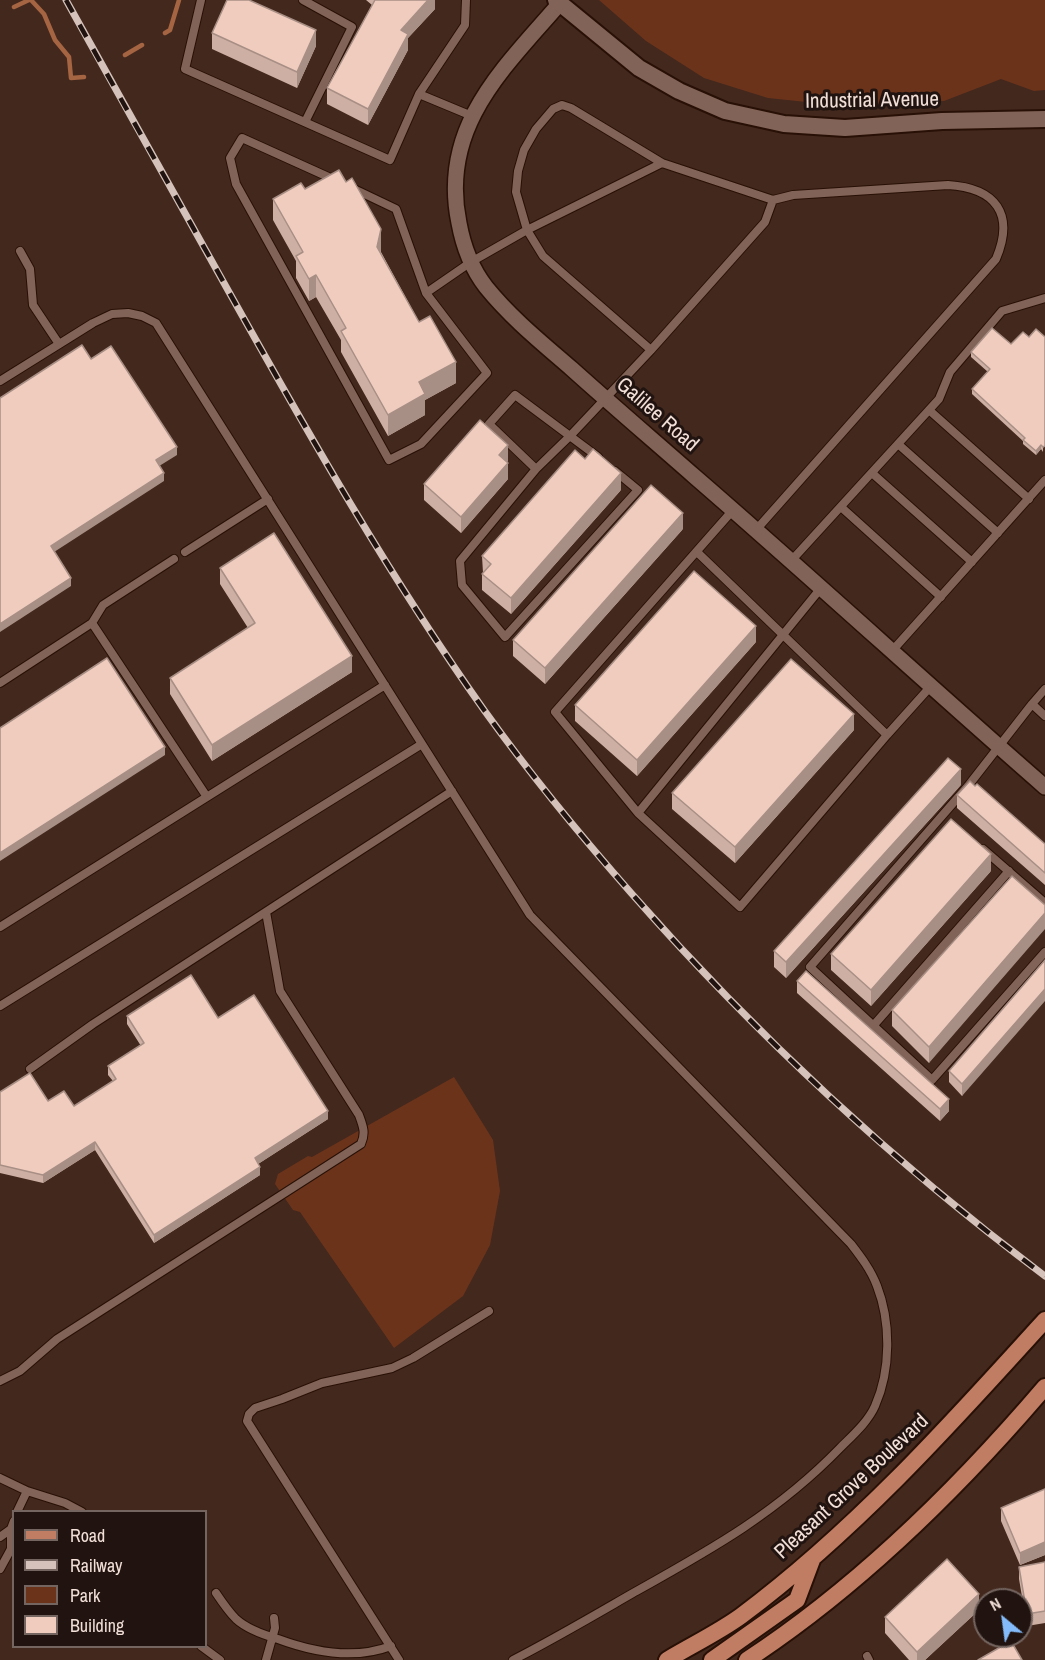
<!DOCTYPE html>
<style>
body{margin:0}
#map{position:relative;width:1045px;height:1660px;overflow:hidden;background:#43281d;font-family:"Archivo Narrow",sans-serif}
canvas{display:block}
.legend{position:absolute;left:12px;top:1510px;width:195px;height:138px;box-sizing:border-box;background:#211410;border:2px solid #746560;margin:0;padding:8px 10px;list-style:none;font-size:18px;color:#f1dfd8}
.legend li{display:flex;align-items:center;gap:12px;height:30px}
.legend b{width:30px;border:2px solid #746560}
.north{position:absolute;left:973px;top:1588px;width:60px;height:60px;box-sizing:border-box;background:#211410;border:2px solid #746560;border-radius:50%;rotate:331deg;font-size:16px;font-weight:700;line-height:24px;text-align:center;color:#f1dfd8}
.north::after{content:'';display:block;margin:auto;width:21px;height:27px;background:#84bcfb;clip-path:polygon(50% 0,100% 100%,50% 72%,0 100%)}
</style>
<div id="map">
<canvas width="1045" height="1660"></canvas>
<ul class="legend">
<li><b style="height:8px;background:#c07d63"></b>Road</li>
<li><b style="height:8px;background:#d5c2ba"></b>Railway</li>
<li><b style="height:16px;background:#6c331b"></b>Park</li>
<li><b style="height:16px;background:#f0ccbe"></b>Building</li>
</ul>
<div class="north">N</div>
</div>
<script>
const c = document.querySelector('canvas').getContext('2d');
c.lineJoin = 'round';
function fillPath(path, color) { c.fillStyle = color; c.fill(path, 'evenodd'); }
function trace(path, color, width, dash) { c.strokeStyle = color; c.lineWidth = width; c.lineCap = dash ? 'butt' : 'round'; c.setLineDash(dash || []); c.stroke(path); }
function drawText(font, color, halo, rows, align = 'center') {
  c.font = font + ' "Archivo Narrow",sans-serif'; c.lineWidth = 6; c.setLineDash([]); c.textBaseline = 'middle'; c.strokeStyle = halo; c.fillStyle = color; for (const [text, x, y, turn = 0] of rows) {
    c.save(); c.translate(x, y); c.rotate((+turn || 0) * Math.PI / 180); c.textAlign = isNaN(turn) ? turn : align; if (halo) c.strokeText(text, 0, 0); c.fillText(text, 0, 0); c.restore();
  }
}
fillPath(new Path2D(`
 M599,0h446v90l-11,1 -33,-12 -57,22 -99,5 -77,-8 -64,-20 -58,-37z
 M454,1077l39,63 7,51 -10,54 -27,51 -69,52 -94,-136 -7,-2 -18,-26 3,-10 30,-18 4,1z`), '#6c331b');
trace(new Path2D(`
 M31,0l13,14 11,26 14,17 2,21 13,-1
 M14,7l15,-7
 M165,33l5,-3 9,-30
 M125,55l17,-10`), '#a56442', 4.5);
const service = new Path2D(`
 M201,0l-16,69 205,91 29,-66 46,-69 1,-25
 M303,0l49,27 -47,95
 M419,94l53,22
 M335,180l-93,-42 -12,20 6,26 153,276 32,-16 66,-71 -61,-80
 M354,189l42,20 30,84 45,-31 56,-32 135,-67 111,37 -8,22 -114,128 -80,85 -35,34 -76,92 2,24 43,52 133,-147 -23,-19
 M20,251l10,18 3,36 26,39
 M651,350l-108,-94 -16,-26 -11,-38 2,-21 6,-21 12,-21 17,-20 9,-4 9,3 91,55
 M0,381l93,-58 19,-9 16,-1 14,3 14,7 374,592 321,329c10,13 20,26 26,42 14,36 14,84 -2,120 -7,16 -23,30 -35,42 -63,65 -130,102 -207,145 -40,23 -79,46 -120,67
 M929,410l100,89
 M898,444l100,89
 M536,469l-47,-45 26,-29 83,62
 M872,473l100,89
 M841,507l100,90
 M733,510l-178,202 83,101 183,-225
 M756,530l240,-271c19,-45 0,-71 -48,-74l-155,10 -20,5
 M185,552l83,-53
 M697,552l190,183 44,-49
 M791,561l148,-162 11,-27 52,-61 43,-13
 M92,623l11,-18 71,-46
 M892,651l153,-171
 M0,683l92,-60 115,174
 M1032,704l13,-15
 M1045,716l-13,-12 -64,82 -158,181 122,113 113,-128
 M638,813l102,94 147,-172
 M983,849l62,54
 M0,927l385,-242
 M0,1006l422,-262
 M873,1026l136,-155
 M30,1069l63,-45 359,-233
 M0,1381l20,-10 37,-32 304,-195c5,-11 2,-18 -2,-29l-79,-124 -14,-79
 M0,1478l27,13 38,12 17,9
 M17,1512l10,-21
 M0,1537l11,-8
 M0,1569l11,-20v-20l3,-8
 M216,1593c6,9 12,18 20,26 11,10 28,16 42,20 35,13 76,21 113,7
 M201,1646l19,14
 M867,1656l2,4
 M266,1660l9,-32 -1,-10
 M399,1660l-152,-239 2,-7 6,-6 27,-9 40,-16 70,-15 21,-10 76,-47`);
const minor = new Path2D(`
 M560,3c-57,66 -121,124 -101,220 4,22 13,46 27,64 25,31 56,56 86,82 40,36 81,71 122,107 118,102 233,208 351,311`);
const tertiary = new Path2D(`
 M556,0l83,68 40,23 46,20 59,13 61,4 97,-7 103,-2`);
const primary = new Path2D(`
 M667,1660c25,-15 52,-28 74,-44 114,-85 209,-191 304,-296
 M712,1660l85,-60 15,-40
 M747,1660c113,-74 211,-171 298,-273`);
trace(service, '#281006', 10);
trace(minor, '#281006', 18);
trace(tertiary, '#281006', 20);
trace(primary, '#281006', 20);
trace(service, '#826357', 8);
trace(minor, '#826357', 15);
trace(tertiary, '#826357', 16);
trace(primary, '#c07d63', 16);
const rail = new Path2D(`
 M66,0c54,98 109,195 163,292 80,143 160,284 255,418 46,64 96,125 148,184 125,142 262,269 413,382`);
trace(rail, '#d5c2ba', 7);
trace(rail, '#211410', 4.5, [14]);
fillPath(new Path2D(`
 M366,0h69v9l-27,29v12l-40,75 -41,-21v-16l45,-83z
 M212,33l104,13 -19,42 -85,-39z
 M305,189l76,61v2l38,70 37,61 -31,17v15l-37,21 -47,-84v-12l-25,-43 -7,4 -13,-23v-17l-23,-41v-21z
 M1029,337h16l-2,115 -2,-3 -5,6 -13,-11v-3l-51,-47v-5l16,-17 -17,-15v-5l40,-8z
 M508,461l-1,1 1,17 -47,54 -37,-33v-16z
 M621,490l-110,124 -29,-24v-16l1,-1 -1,-17z
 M683,529l-138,155 -32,-28v-16z
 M220,568l132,104 -140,89 -42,-67v-16l78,-50 -28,-44z
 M756,642l-119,134 -62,-55v-16z
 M854,730l-119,133 -63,-54v-16z
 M961,785l-175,193 -12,-11v-16z
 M957,795l88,49v41l-88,-77z
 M991,871l-120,135 -40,-36v-16z
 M1012,876l-83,187 -37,-37v-16z
 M1045,960l-83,136 -13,-14v-11z
 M797,981l152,130 -9,10 -143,-128z
 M127,1016l91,2 110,101 -70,45 2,11 -106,68 -59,-93 -52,33 -43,-10v-81l74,14 39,-25 -5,-6v-9l33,-20 -14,-22z
 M1045,1489v66l-25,10 -19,-44v-13z
 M1045,1562v61l-18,3 -8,-47v-12z
 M979,1610l-54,50h-16l-24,-27v-16z`), '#ceafa3');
fillPath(new Path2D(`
 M428,0h7v9l-27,29v12l-40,75v-16l33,-79z
 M316,30v16l-19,42v-16z
 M381,229v21l-4,18v-21z
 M316,275v22l-7,4v-22z
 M456,362v21l-31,17v15l-37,21v-21l31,-33z
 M508,445v16l-9,10v-16z
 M1041,445v4l-5,6v-4z
 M177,447v8l-21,13v-8z
 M508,463v16l-47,54v-16z
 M164,473v8l-113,73v-8z
 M621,473v17l-110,124v-16z
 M683,513v16l-138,155v-16z
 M71,578v8l-71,46v-8z
 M756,626v16l-119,134v-16z
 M352,656v16l-140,89v-16z
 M854,714v16l-119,133v-16z
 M165,747v8l-165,106v-8z
 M961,769v16l-175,193v-16z
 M991,854v17l-120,135v-16z
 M1045,913v16l-116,134v-16z
 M1045,989v12l-83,95v-12z
 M949,1099v12l-9,10v-12z
 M328,1111v8l-73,47v-8z
 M95,1142v8l-52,33v-8z
 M260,1167v8l-106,68v-8z
 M1045,1542v13l-25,10v-12z
 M979,1594v16l-54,50h-8v-8z`), '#a88f85');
const building = new Path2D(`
 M227,0h22l67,30 -19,42 -85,-39z
 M375,0h53l-27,30 7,4 -40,75 -41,-21z
 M339,170l7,12 6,-4 29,51 -4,18 42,75 11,-6 26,46 -37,20 6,12 -37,21 -47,-84 5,-3 -30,-53 -7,4 -13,-23 7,-4 -30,-53 28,-16 4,6z
 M992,328l19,16 12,-12 6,5 7,-8 9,8v109l-2,1 -2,-2 -5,6 -13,-11 2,-2 -53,-49 18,-20 -19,-17z
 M82,345l9,14 20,-13 66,101 -21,13 8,13 -113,73 20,32 -71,46v-226z
 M480,420l28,25 -9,10 9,8 -47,54 -37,-33z
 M593,449l28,24 -110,125 -29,-24 9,-10 -9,-8 93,-106 10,9z
 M651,485l32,28 -138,155 -32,-28z
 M274,533l78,123 -140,89 -42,-67 85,-55 -35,-55z
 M694,571l62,55 -119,134 -62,-55z
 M107,658l58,89 -165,106v-125z
 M791,659l63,55 -119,133 -63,-54z
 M948,758l13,11 -175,193 -12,-11z
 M970,781l5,5 2,-2 68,60v29l-88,-78z
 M951,819l40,35 -120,136 -40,-36z
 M1012,876l33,29v8l-116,134 -37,-37z
 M1045,960v29l-83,95 -13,-13z
 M806,971l143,128 -9,10 -143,-128z
 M191,975l27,43 36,-23 74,116 -73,47 5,9 -106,68 -59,-93 -52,33 -43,-10v-73l30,-19 18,28 16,-10 10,15 42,-27 -8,-13 36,-23 -17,-27z
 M1045,1489v53l-25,11 -19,-45z
 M947,1559l32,35 -62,58 -32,-35z
 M1045,1562v49l-18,3 -8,-47z
 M1011,1641l11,19h-44z`);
fillPath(building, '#f0ccbe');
trace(building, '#a88f85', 1.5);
drawText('21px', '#f1dfd8', '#211410', [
 ["Industrial Avenue",872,101,-1],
 ["Galilee Road",657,415,41],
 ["Pleasant Grove Boulevard",852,1487,-43]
]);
</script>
